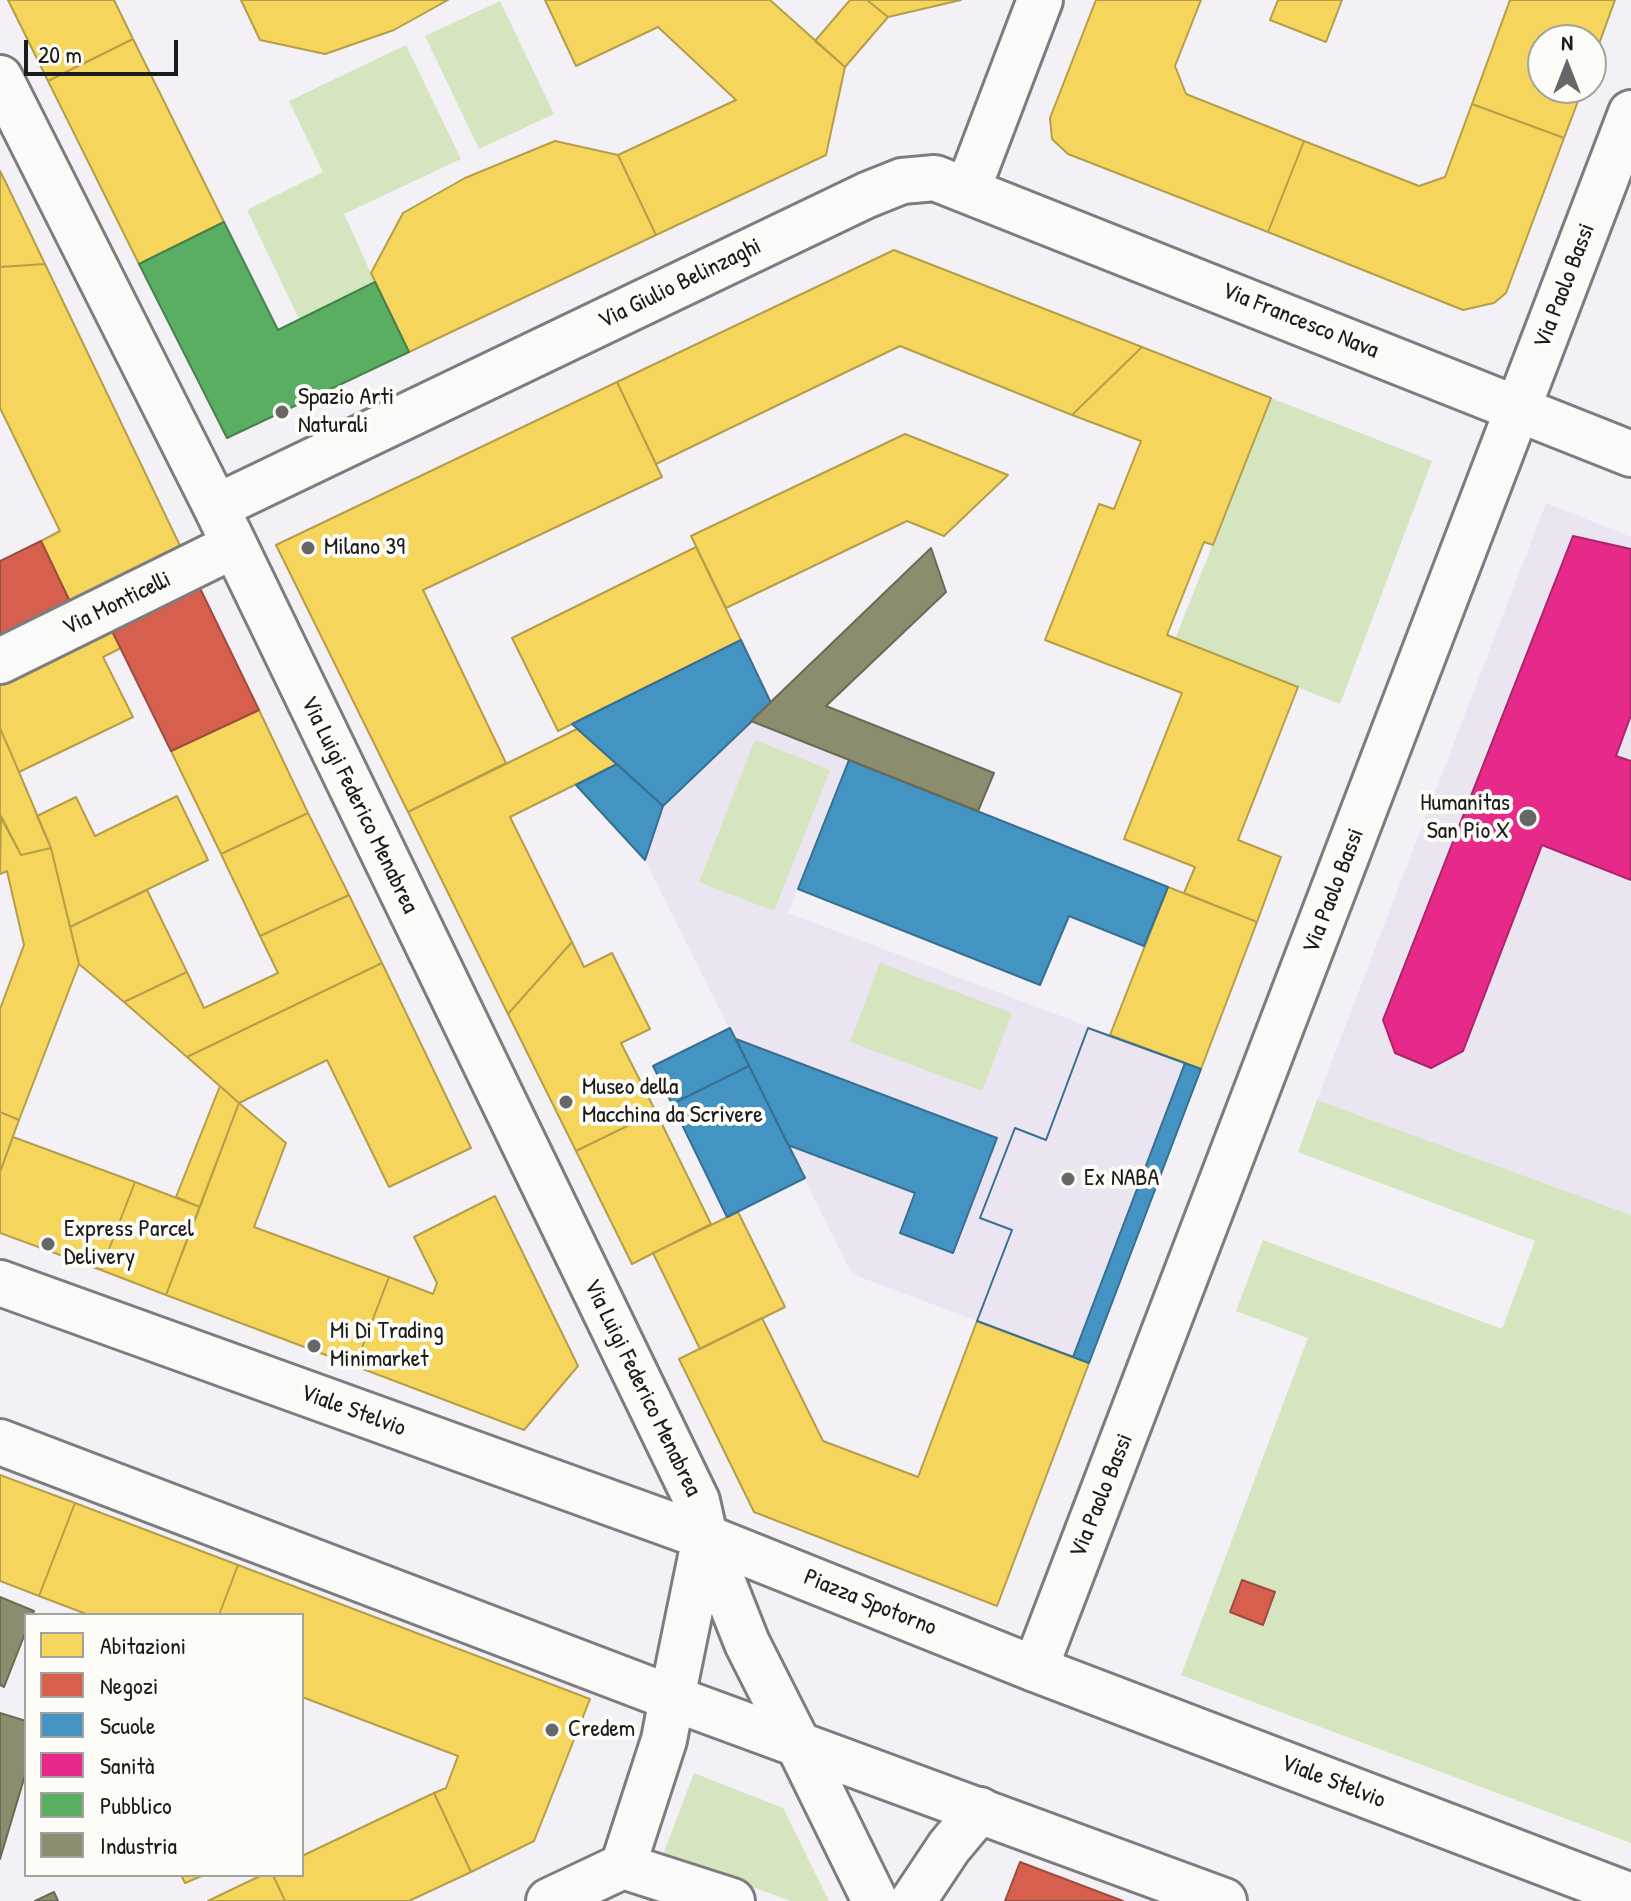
<!DOCTYPE html>
<meta charset="utf-8">
<style>
body{margin:0}
#map{position:relative;width:1631px;height:1901px;overflow:hidden;background:#f3f1f5;font-family:"Patrick Hand",sans-serif}
canvas{display:block}
.legend{position:absolute;left:24px;top:1613px;width:280px;height:264px;box-sizing:border-box;background:#fdfcf7;border:2px solid #a3a29f;margin:0;padding:10px 14px;list-style:none;font-size:24px;color:#1c1c1c}
.legend li{display:flex;align-items:center;gap:16px;height:40px}
.legend b{width:40px;border:2px solid #a3a29f}
.north{position:absolute;left:1527px;top:24px;width:80px;height:80px;box-sizing:border-box;background:#fdfcf7;border:2px solid #a3a29f;border-radius:50%;rotate:0deg;font-size:22px;font-weight:700;line-height:32px;text-align:center;color:#1c1c1c}
.north::after{content:'';display:block;margin:auto;width:28px;height:36px;background:#676768;clip-path:polygon(50% 0,100% 100%,50% 72%,0 100%)}
.scale{position:absolute;left:24px;top:40px;width:154px;height:36px;box-sizing:border-box;border:4px solid #1c1c1c;border-top:0;padding-left:10px;font-size:24px;line-height:28px;white-space:nowrap;color:#1c1c1c;-webkit-text-stroke:6px #fdfcf7;paint-order:stroke}
</style>
<div id="map">
<canvas width="1631" height="1901"></canvas>
<ul class="legend">
<li><b style="height:22px;background:#f6d55c"></b>Abitazioni</li>
<li><b style="height:22px;background:#d6604d"></b>Negozi</li>
<li><b style="height:22px;background:#4393c3"></b>Scuole</li>
<li><b style="height:22px;background:#e7298a"></b>Sanità</li>
<li><b style="height:22px;background:#5aae61"></b>Pubblico</li>
<li><b style="height:22px;background:#8c8c6e"></b>Industria</li>
</ul>
<div class="north">N</div>
<div class="scale">20 m</div>
</div>
<script>
const c = document.querySelector('canvas').getContext('2d');
c.lineJoin = 'round';
function fillPath(path, color) { c.fillStyle = color; c.fill(path, 'evenodd'); }
function trace(path, color, width, dash) { c.strokeStyle = color; c.lineWidth = width; c.lineCap = dash ? 'butt' : 'round'; c.setLineDash(dash || []); c.stroke(path); }
function drawText(font, color, halo, rows, align = 'center') {
  c.font = font + ' "Patrick Hand",sans-serif'; c.lineWidth = 8; c.setLineDash([]); c.textBaseline = 'middle'; c.strokeStyle = halo; c.fillStyle = color; for (const [text, x, y, turn = 0] of rows) {
    c.save(); c.translate(x, y); c.rotate((+turn || 0) * Math.PI / 180); c.textAlign = isNaN(turn) ? turn : align; if (halo) c.strokeText(text, 0, 0); c.fillText(text, 0, 0); c.restore();
  }
}
fillPath(new Path2D(`
 M1546,503l85,34v678l-314,-115z
 M751,721l98,39 -61,153 413,156 -112,294 -237,-89 -207,-414 18,-54z`), '#eae5f0');
fillPath(new Path2D(`
 M500,1l54,113 -75,35 -54,-113z
 M406,45l55,114 -117,55 31,68 -76,37 -52,-109 76,-38 -34,-71z
 M1271,398l161,63 -92,243 -165,-65z
 M755,740l75,30 -56,141 -75,-29z
 M880,963l132,50 -30,78 -132,-49z
 M1317,1100l314,115v628l-450,-168 127,-337 -72,-27 27,-71 239,89 33,-88 -237,-89z
 M694,1773l89,35 46,93h-38l-128,-46z`), '#d4e5c0');
const homes = new Path2D(`
 M8,0h106l19,39 -85,42z
 M241,0h207l-54,30 -69,24 -65,-14z
 M545,0h225l75,67 -19,88 -170,80 -38,-80 118,-55 -78,-73 -82,39z
 M850,0h17l21,17 -43,50 -30,-26z
 M867,0h94l-73,17z
 M1096,0h105l-26,66 11,28 118,47 -36,91 -200,-78 -16,-15 -2,-21z
 M1278,0h64l-16,42 -56,-22z
 M1510,0h105l-24,66v-26h-48v48h40l-19,50 -92,-34z
 M133,39l91,183 -85,42 -91,-183z
 M1472,104l92,34 -58,155 -12,10 -31,7 -195,-78 36,-91 115,45 26,-9z
 M555,141l63,14 38,80 -247,117 -38,-79 32,-60 62,-35z
 M0,171l7,14 38,79 -45,3z
 M894,250l248,97 -70,68 -172,-69 -244,118 -39,-82z
 M45,264l139,290 -111,54 -32,-67 19,-10 -60,-123v-141z
 M1142,347l129,51 -58,147 -9,-3 -37,93 131,52 -60,153 43,17 -24,65 -73,-29 11,-26 -71,-28 58,-146 -137,-53 54,-136 15,5 27,-68 -69,-26z
 M617,382l45,95 -239,113 83,173 -98,49 -132,-267z
 M905,434l103,41 -64,61 -37,-15 -181,87 -35,-72z
 M696,547l45,93 -183,91 -46,-93z
 M110,627l11,21 -18,9 30,60 -114,55 -19,-44v-49z
 M259,710l49,103 -87,41 -50,-103z
 M0,728l19,44 32,76 -30,7 -21,-39z
 M577,729l40,35 -107,53 62,125 -64,72 -100,-202z
 M177,796l31,64 -138,67 -19,-79 -14,-32 39,-19 19,39z
 M308,813l41,82 -89,41 -39,-82z
 M1,816l20,39 30,-7 28,116 -60,156 -19,-8v-103l24,-64 -17,-74 -7,3z
 M1168,887l89,35 -56,147 -91,-34z
 M147,890l40,82 -63,30 -45,-38 -9,-37z
 M349,895l33,68 -195,94 -63,-55 63,-30 17,36 74,-35 -18,-37z
 M572,942l12,25 28,-14 38,76 -29,14 35,69 -80,39 -68,-137z
 M382,963l89,185 -82,39 -62,-127 -88,43 -52,-46z
 M220,1086l19,17 -39,104 -24,-10z
 M239,1103l47,40 -32,84 135,50 -34,89 -189,-71z
 M0,1112l19,8 -19,52z
 M656,1112l55,112 -79,40 -56,-113z
 M13,1137l122,45 -34,88 -101,-37v-61z
 M135,1182l65,25 -34,88 -65,-25z
 M495,1196l83,170 -54,64 -169,-64 34,-89 44,17 4,-11 -23,-46z
 M738,1212l47,95 -85,42 -47,-96z
 M762,1318l61,123 95,36 59,-156 112,42 -92,243 -243,-94 -75,-153z
 M0,1475l75,28 -36,93 -39,-15z
 M75,1503l163,62 -19,50h-130l-50,-19z
 M238,1565l352,134 -56,142 -63,31 -37,-79 12,-5 12,-32 -156,-59v-82h-83z
 M434,1793l37,79 -62,29h-124l-12,-26h29v-19z
 M181,1875h23l-19,8z
 M262,1875h11l12,26h-77z`);
fillPath(homes, '#f6d55c');
trace(homes, '#b59e49', 2);
const shops = new Path2D(`
 M41,541l32,67 -73,44v-91z
 M198,584l61,126 -88,41 -61,-124z
 M1242,1580l33,12 -12,33 -33,-13z
 M1020,1862l103,39h-118z`);
fillPath(shops, '#d6604d');
trace(shops, '#9e4c3e', 2);
const schools = new Path2D(`
 M741,640l30,63 -108,103 -91,-82z
 M849,760l319,127 -24,59 -75,-30 -29,69 -242,-96z
 M617,764l46,42 -18,54 -69,-75z
 M730,1028l19,38 -77,38 -19,-38z
 M1088,1028l97,35 -112,294 -96,-36 35,-91 -32,-12 35,-90 31,12z
 M1088,1028l113,41 -112,294 -112,-42 35,-91 -32,-12 35,-90 31,12z
 M736,1039l261,99 -44,115 -53,-20 15,-40 -127,-48z
 M749,1066l56,112 -78,39 -55,-113z`);
fillPath(schools, '#4393c3');
trace(schools, '#376f91', 2);
const health = new Path2D(`
 M1573,536l58,13v166l-15,41 15,5v119l-89,-35 -79,206 -32,17 -36,-15 -12,-33z`);
fillPath(health, '#e7298a');
trace(health, '#aa2569', 2);
const public = new Path2D(`
 M224,222l54,108 97,-48 34,70 -182,86 -88,-174z`);
fillPath(public, '#5aae61');
trace(public, '#47824c', 2);
const industry = new Path2D(`
 M931,548l15,44 -120,114 168,67 -16,38 -227,-90z
 M0,1597l34,14 -2,4h-6v16l-22,56 -4,-2z
 M0,1713l26,8v51l-26,87z
 M54,1892l4,9h-23z`);
fillPath(industry, '#8c8c6e');
trace(industry, '#6a6a55', 2);
const minor = new Path2D(`
 M0,78l216,429 481,994 8,36
 M968,189l72,-189
 M216,507l651,-312 35,-14 33,-3 696,276
 M0,661l233,-115
 M1035,1669l596,-1556
 M798,1744l77,157
 M623,1866l41,-126 8,-42
 M623,1866l109,35
 M549,1901l74,-35
 M913,1901l36,-54 31,-37`);
const secondary = new Path2D(`
 M0,1283l705,254 330,132 596,227
 M0,1442l672,256 552,203
 M705,1537l42,106 51,101
 M672,1698l33,-161`);
trace(minor, '#7d7c7e', 50);
trace(secondary, '#7d7c7e', 50);
trace(minor, '#fafaf8', 44);
trace(secondary, '#fafaf8', 44);
for (const [x, y, r, color] of [
 [282,412,8,"#676768"],
 [308,548,8,"#676768"],
 [1528,818,10,"#676768"],
 [566,1102,8,"#676768"],
 [1068,1179,8,"#676768"],
 [48,1244,8,"#676768"],
 [314,1346,8,"#676768"],
 [552,1730,8,"#676768"]
]) { const dot = new Path2D(); dot.arc(x, y, r, 0, 2 * Math.PI); c.fillStyle = color; c.fill(dot); trace(dot, '#fdfcf7', 3); }
drawText('24px', '#1c1c1c', '#fdfcf7', [
 ["Via Giulio Belinzaghi",680,284,-26],
 ["Via Paolo Bassi",1565,286,-69],
 ["Via Francesco Nava",1300,321,22],
 ["Via Monticelli",117,604,-26],
 ["Via Luigi Federico Menabrea",359,805,64],
 ["Via Paolo Bassi",1334,891,-69],
 ["Via Luigi Federico Menabrea",642,1388,64],
 ["Viale Stelvio",353,1411,20],
 ["Via Paolo Bassi",1102,1496,-68],
 ["Piazza Spotorno",870,1603,22],
 ["Viale Stelvio",1333,1782,21]
]);
drawText('24px', '#1c1c1c', '#fdfcf7', [
 ["Spazio Arti",298,398],
 ["Naturali",298,426],
 ["Milano 39",324,548],
 ["Humanitas",1510,804,"right"],
 ["San Pio X",1510,832,"right"],
 ["Museo della",582,1088],
 ["Macchina da Scrivere",582,1116],
 ["Ex NABA",1084,1179],
 ["Express Parcel",64,1230],
 ["Delivery",64,1258],
 ["Mi Di Trading",330,1332],
 ["Minimarket",330,1360],
 ["Credem",568,1730]
], 'left');
</script>
